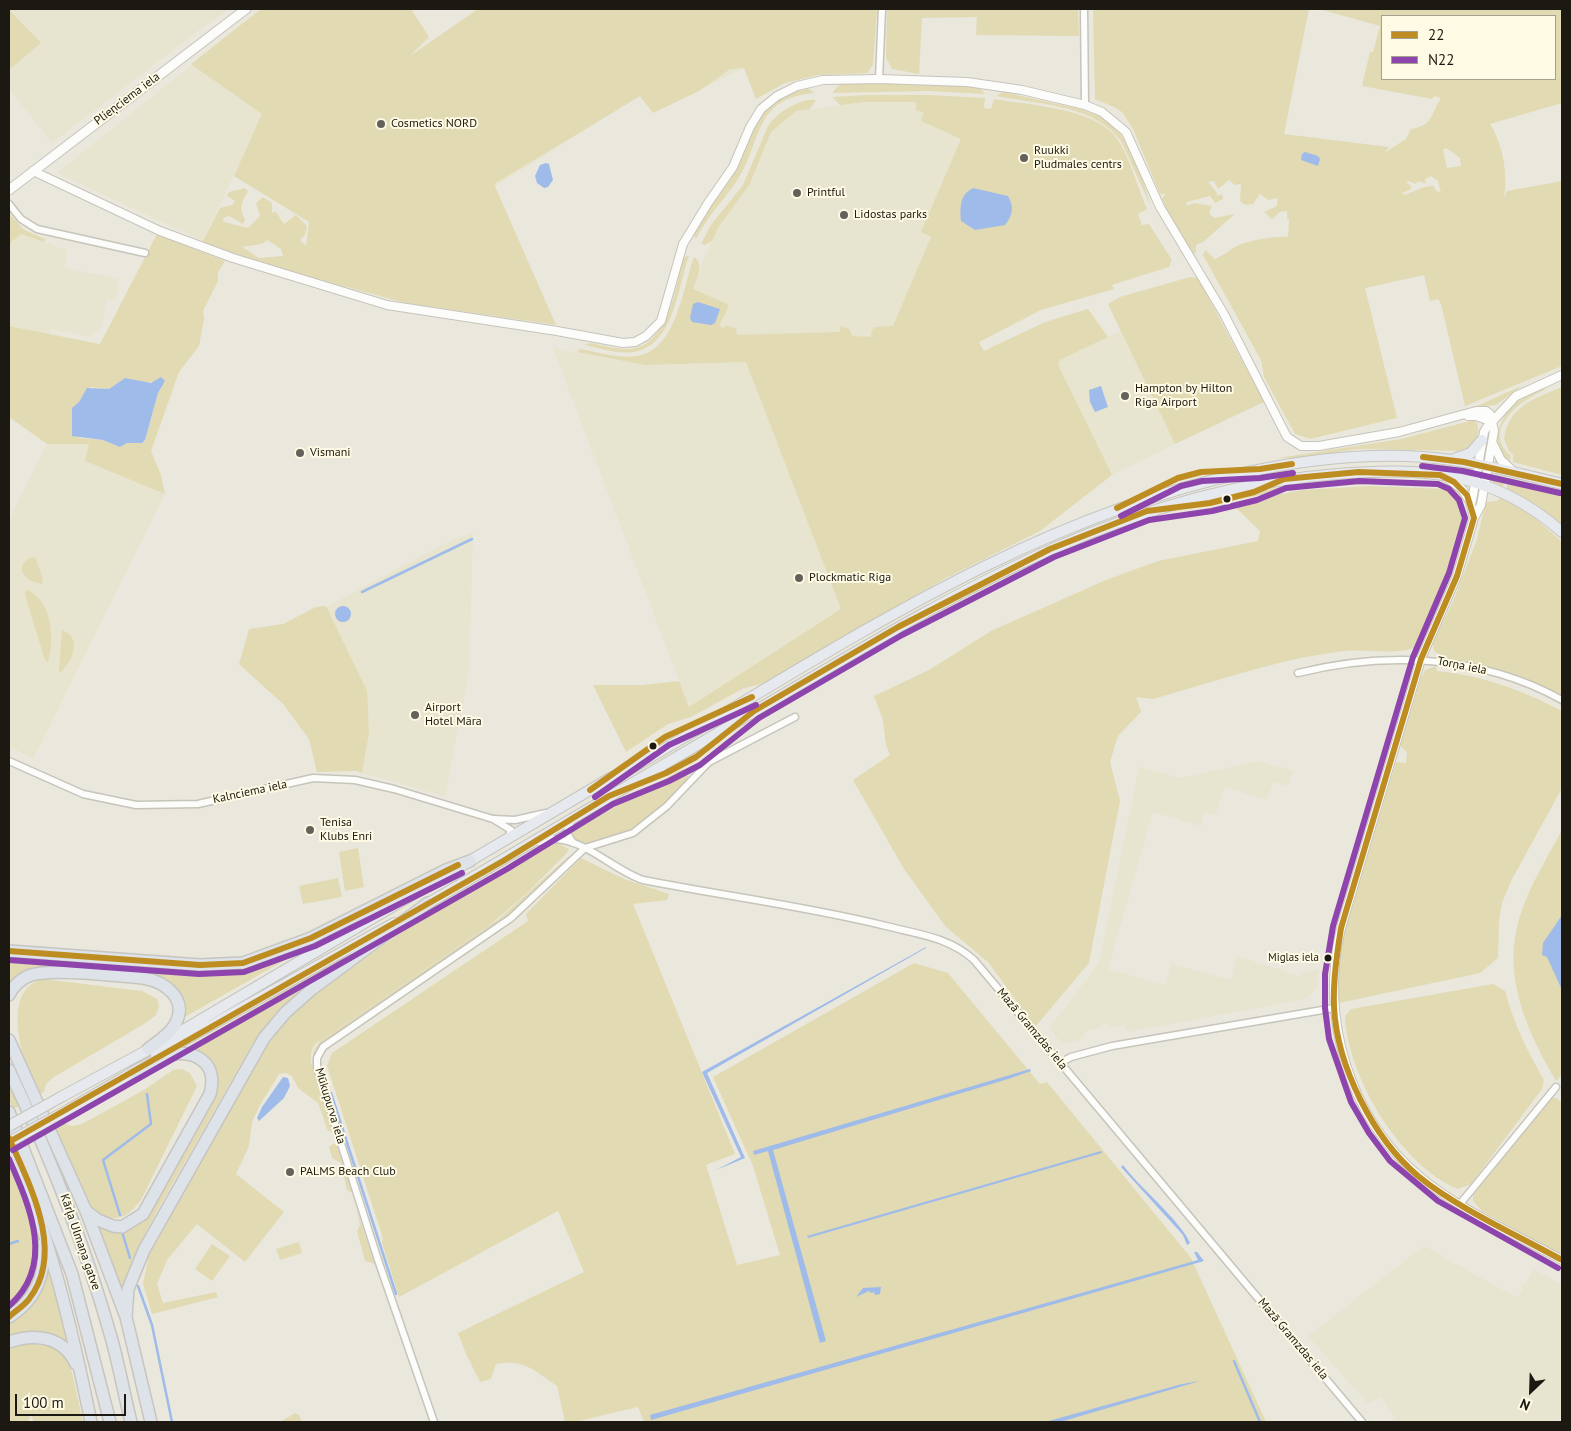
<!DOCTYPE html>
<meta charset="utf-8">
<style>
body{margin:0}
#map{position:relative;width:1571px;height:1431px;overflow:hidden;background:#eae8dd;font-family:"PT Sans",sans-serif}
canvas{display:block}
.frame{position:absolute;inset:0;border:10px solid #1b1912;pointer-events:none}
.legend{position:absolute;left:1381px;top:15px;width:175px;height:65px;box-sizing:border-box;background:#fefae4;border:1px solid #a3a090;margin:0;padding:6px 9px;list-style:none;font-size:15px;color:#1b1912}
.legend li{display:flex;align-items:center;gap:10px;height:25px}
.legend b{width:25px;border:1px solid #a3a090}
.north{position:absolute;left:1506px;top:1366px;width:50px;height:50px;-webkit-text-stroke:4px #fefae4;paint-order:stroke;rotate:204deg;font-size:14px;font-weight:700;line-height:20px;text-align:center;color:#1b1912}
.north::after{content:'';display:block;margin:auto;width:18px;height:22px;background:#1b1912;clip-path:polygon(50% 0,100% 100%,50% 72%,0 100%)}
.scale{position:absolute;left:15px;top:1394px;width:111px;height:22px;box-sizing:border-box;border:2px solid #1b1912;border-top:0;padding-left:6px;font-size:15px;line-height:18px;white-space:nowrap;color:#1b1912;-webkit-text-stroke:4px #fefae4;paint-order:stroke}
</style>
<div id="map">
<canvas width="1571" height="1431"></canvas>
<div class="frame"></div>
<ul class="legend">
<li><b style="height:6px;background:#be8d22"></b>22</li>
<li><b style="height:6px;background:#8e44ad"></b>N22</li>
</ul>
<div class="north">N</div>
<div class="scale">100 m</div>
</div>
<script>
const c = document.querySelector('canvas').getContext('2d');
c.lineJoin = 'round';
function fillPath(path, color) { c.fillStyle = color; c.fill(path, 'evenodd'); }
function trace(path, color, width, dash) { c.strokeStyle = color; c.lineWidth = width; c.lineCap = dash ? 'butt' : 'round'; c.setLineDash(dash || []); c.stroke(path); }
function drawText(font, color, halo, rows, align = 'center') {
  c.font = font + ' "PT Sans",sans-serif'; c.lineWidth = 4; c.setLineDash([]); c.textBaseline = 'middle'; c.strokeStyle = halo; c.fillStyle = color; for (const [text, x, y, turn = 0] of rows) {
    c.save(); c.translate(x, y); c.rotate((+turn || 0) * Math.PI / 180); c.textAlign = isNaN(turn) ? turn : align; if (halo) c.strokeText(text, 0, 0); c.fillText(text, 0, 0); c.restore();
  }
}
fillPath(new Path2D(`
 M11,9h219l-31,21 -147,113 -43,-54v-19l32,-27z
 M261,9l145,50 72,-50h399l-133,59 -91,45 -13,-17 -162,101 -216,-82 -59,126 -146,-68z
 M866,102h51l-1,4 48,4v7l4,1 -1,29 -75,190h-204l7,-58 24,-53 35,-49 17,-45 25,-21z
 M22,234l45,16 -2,18 54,11 -4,22 -8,-1 -5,26 -12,11 -40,-8v5l-41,-8v-75l2,-9z
 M1121,331l54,113 -63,31 -55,-110 3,-5z
 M553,348l92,17 101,-3 95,247 -152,98z
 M47,444h42l-4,17 80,33 -132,265 -24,-13v-226z
 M473,533l-4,137 -24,126 -83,-23 7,-40 -3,-42 -40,-84 122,-65z
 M1258,761l35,10 -5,15 -15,-4 -6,18 -42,-13 -10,29 -10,-4 -5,14 -47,-14 -45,157 58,16 5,-21 60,16 6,-24 62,20 2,-3 17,-4 -1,19 -11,11 -178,33 -4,-6 -16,1 -1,-5 -4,1 -2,5 -15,3 -6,9 -18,4 -13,-16 50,-65 40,-196 42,11z
 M1424,1246l93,52 6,-10 -2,-2 2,-3 2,1 9,-15 28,16v33l-2,5 2,1v98h-172l6,-4 -16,-21 -12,7 -60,-68z`), '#e7e4cf');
fillPath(new Path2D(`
 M9,9l32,34 -32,27z
 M261,9h150l18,28 -19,19 68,-47h399l-4,56 -6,8 -49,2 -33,8 -29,16 -12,-31 -14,1 -31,22 -46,22 -13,-17 -146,88 62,141 -150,-22 -104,-28h-8l-58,-18c-8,-8 -23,-10 -33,-16l17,-33 12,-3 3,-4 -8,-5 2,-4 16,-4 3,3c-6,11 -10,17 -3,28l-2,5 -14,-8 -6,2 1,4 24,6 12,-12 -4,-13 7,-6 9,6v10l4,-1 8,12 12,-9 11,11 -2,9 -5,5 6,6 3,-24 -75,-46 28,-62 -71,-50zM267,240l14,9 2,7 -24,2 -17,-11 20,-3z
 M887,9h191l1,27 -103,-1 1,-18 -55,1 -3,56 -27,-5 -6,-11z
 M1093,9h216l-25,125 105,13 -5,6 22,-14 5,-10c22,-4 19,-13 30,-31l-7,-2 -2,3 -70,-13 8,-34h3l7,-26 -61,-17h243v94l-72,21c13,21 18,49 14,74l3,-7 55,-10v185l-97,40 -24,-102 -3,-5 -8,2 -6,-26 -59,13 32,130 -87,21 -15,-5 -31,-57 -3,-17 -58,-105 2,-5 10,9c10,-4 17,-11 24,-14 14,-5 34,-9 49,-8l1,-18h-2v-8l-7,1 -8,7 -8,-7 13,-6 1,-8 -10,2 -8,-6 -7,10 -8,1 -5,-4 1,-17 -6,1 -6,-5 -11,9 -4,-8 -6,1 9,11 -1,3 6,-2 1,5 -8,4 -5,-7 -23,6 -1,4 9,-3 17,3 -3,7 5,5 21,-4 -32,28 -7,3v7l-2,2 -25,-37 -7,-19 4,-4h-6l-27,-65 -11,-17 -8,-5 -19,-8zM1382,16h173v63h-173zM1446,148l14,10 1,8 -14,2 -4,-18zM1431,176l7,5 3,12 -6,-3 -1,-4c-11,0 -19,5 -29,9l-3,-2 9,-4v-3l-5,-4 3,-1 7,3 2,-3 8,3 -1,-5z
 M841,83h72l59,3 8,2 5,6 -56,-3 -97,2z
 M805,86l10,7c-64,5 -52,51 -79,89 -13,19 -30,36 -40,57l-3,-5c11,-22 28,-39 40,-60 7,-11 11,-23 15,-35 11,-28 30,-41 57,-53z
 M1003,92l77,17 23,8 19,19 19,38 10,33 -29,-64c-24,-38 -85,-39 -126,-47z
 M866,95h63l56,3 -1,10 7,1 3,-10c34,6 98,9 120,36 14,16 24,54 33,74l-9,5 4,11 7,-1 23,36 -3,7 -57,18 2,4 -73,21 -62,32 5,9 61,-29 43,-13 20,28 -48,23 -2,5 54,110 -72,56 -94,47 -182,105 -22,6 -51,28 -23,7 -42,28 -33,-67h49l37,-4 10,26 152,-98 -95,-247 -101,3 -68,-13 3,-3c18,3 38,10 57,7 40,-6 46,-70 57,-99 11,8 2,21 -1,32l36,16 -10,21 5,2 2,-3 10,4 1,6 103,-3v-6l9,3 3,7 19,1 1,-7 3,-3 18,-1 38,-89 -10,-5 40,-93 -40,-18 3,-8 -8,-3v-8h-50l-26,3 -8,-8z
 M807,100h9l-6,9 -14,2 -25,21 -21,52 -31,42 -7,15 -7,4 -4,-1 10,-19 32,-40 25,-59c10,-14 22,-21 39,-26z
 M9,213l15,17 21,9 -1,3 -22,-8 -11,8 -2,9z
 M157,234l68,27 -7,11v9l-15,30 1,8 -5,27 -20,26 -28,79 10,24 4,19 -80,-33 4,-17h-42l-38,-27v-91l91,18zM125,378l18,5 22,-2 -7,12 -13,47 -3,3h-15l-7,4 -17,-7 -24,-2v-36l11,-15 19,2z
 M689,256c-11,29 -14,85 -51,95 -16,5 -38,-3 -54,-6l6,-2c12,2 25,6 38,6 40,-1 48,-62 55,-92z
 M1190,277l8,1 66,124 -89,42 -67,-140 12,-7z
 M1523,385l-27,20 -21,2z
 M1544,387l1,3c-23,9 -65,40 -34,66l-1,5c-24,-13 -9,-47 7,-60 8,-6 18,-10 27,-14z
 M1562,387v88l-49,-13v-7l-4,-4 -5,-12c4,-33 32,-41 58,-52z
 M1474,420c10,11 1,22 -7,31l-110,-2 -57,9h-22l123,-19z
 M1495,475l10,2 -2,10 -11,-5 -1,-5z
 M1509,478l53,14v32l-56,-35z
 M1386,480l62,4 6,2 11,12 -6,2 -10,-11 -9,-2 -61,-3 -59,2 -89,14 38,-11 32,-5z
 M1371,486l75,3 18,20c2,37 -31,104 -48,137 -12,10 -54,3 -71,5 -64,7 -131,31 -192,48l-17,-2 5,15 -23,24 -8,26 10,39 -31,162 -54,64 -46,-64 -43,-36 -42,-58 -51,-89 37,-25 -4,-10 -3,-25 -9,-24 55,-26 62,-39 115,-51 52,-19 100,-20 2,-10 -28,-27 70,-14z
 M1503,496l22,13 37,33v153l-58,-24 -61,-13 -9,-7 -1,-8 21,-44 22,-57 10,-40 11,-1z
 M35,557l8,22 -1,5 -13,-4 -7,-8v-7l7,-7z
 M26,589c26,11 29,50 22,73l-3,-2 -20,-65z
 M326,606l41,85 2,42 -7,40 -6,-2 -39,1 -8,-33 -26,-35 -44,-40 10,-35 34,-5 33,-17z
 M62,630c21,8 10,32 -2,43l-1,-3z
 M1436,666l1,5c44,4 85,19 125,40v77l-51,93 -9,22 -3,17 -1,38 -18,15 -141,30 -1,-25 6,-44 52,-172 10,1 1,-11 -7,-6 21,-68 4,-8z
 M683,769l7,10c-29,30 -66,71 -112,63l-7,-7 3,-5z
 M623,798h1l-53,31 6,-7z
 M1562,830v244l-6,7c-27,-46 -52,-99 -39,-154 8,-34 29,-67 45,-97z
 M557,843l12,6 -3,5 -39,39 -36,31 -176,120 -4,8v10l22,70 -5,-1 -10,-28 -20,-15 -6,-12 -6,-3 -7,1 -19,31 -8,17 -3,24 -13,28 48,38 -39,50 -48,-38 -30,36 -10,24 6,19 53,-11 2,5 -66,17 -9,-30 6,-29 103,-189 36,-49 23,-21 111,-78 122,-73z
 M358,848l6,39 -19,4 -6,-39z
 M570,855l-3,7 -43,41 -36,29 -166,112 -7,8 -2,11v-11l7,-11 179,-122z
 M581,858l43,21 45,15 -2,6 -34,4 102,250 -29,11 31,100 43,-10 -27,-89 -40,-89 201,-114 34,10 92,111 7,-2 144,176 75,164h-622l-6,-15 -63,15h-10l-8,-36c-22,-15 -33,-27 -61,-22l-5,15 -11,3 -14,-28 -8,-21 126,-61 -26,-61 -159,86 -17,-54 1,-5 -56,-172 5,-13 196,-132 -2,-7z
 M338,878l4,19 -39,7 -4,-18z
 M338,930l-155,88c-5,-22 -6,-35 -29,-43l-122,-6 -12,5 -11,9v-25l205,13 24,-3z
 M354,951c-38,28 -74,53 -101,92l-96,168 -23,45 -13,33 -24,-64 10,3 44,-19 62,-108c5,-17 6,-36 -11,-47 -4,-3 -10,-3 -14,-7z
 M42,979l100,12 15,8 2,7 -3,9 -12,9 -90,53 -8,7 -2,8 -7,4c-15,-36 -37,-105 5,-117z
 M1493,984l12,7c9,33 22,60 39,89l-2,9 -71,95 -13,5c-57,-23 -111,-113 -113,-173l6,-7z
 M182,1069l8,4 7,13 -56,114c-16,21 -29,24 -51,7l-38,-81 8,-4 12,4 10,-2 62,-34 29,-20z
 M9,1084l10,22 -6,3 -4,-10z
 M1552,1098h4l6,5v153l-80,-45 -9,-10v-6z
 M333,1144l4,1 15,48 -5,-3 -6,-27 -9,-5 -3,-11z
 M9,1151l30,82c5,31 -5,59 -30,78z
 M356,1208l19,56 -10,-3 -8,-30 3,-6z
 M299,1242l3,11 -22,7 -4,-11z
 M212,1244l18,12 -18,25 -17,-12z
 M49,1267l20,75c-8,2 -17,-7 -25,-9 -13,-3 -24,1 -35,4v-14l31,-30z
 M35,1340l22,7 12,12 14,63h-49l-3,-8 -3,8h-19v-76z
 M295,1413l4,2 3,7h-22z`), '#e1dab3');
fillPath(new Path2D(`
 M1305,152l13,4 2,3 -2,7 -17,-6 1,-6z
 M546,163l3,1 4,16 -5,7 -4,1 -7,-5 -2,-7 5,-11z
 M973,188l35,8c6,11 5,19 -3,29l-30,5 -14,-9c-1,-13 -2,-26 12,-33z
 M698,302l22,7 -5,14 -4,2 -19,-3 -2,-4 3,-14z
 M161,377l4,4 -7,12 -13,47 -3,3h-15l-7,4 -17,-7 -31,-4v-28l7,-6 8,-14 22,1 16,-11 26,5z
 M1101,386l7,21 -13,5 -5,-10 -1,-12z
 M335 614a8 8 0 1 1 16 0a8 8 0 1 1-16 0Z
 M1562,915v75l-15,-33 -5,-2 1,-12z
 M926,947v1l-219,125 38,85 -29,12 25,-13 -39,-85z
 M1030,1069l1,2 -23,8 -235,71 53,191 -6,2 -52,-192 -14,4 -1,-4z
 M283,1077l5,1 2,8 -6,12 -25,23 -2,-3 5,-11z
 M1101,1151l1,2 -294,85 -1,-2z
 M1123,1165c16,22 58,56 67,78l-3,2 -4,-10 -62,-68z
 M1194,1252h3l7,9 -553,159 -1,-5 548,-155z
 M881,1287l-1,7 -5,1 -1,-3 -3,1 -2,-2 -13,6 7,-9z
 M1200,1381l-140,41h-15l137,-38z`), '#9fbbea');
trace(new Path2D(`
 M362,592l110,-53
 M331,1093l65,201
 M120,1215l-17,-55 48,-36 -4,-30
 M123,1235l7,23
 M9,1244l9,-3
 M138,1286l14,39 20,97
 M1234,1361l26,61`), '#9fbbea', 2.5);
const minor = new Path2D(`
 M1084,9l1,96
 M879,79l3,-70
 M9,204l12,15 16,10 108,24
 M1298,673c88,-22 183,-18 264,27
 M9,761l74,33 53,11 62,-1 115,-26 42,2 39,9 99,30 18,11 -3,8
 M494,819l21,1 31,-7
 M572,819l-5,14 6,10
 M539,842c4,-1 10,-4 15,-3 33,1 59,31 89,41 81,16 163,26 243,46 31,8 63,11 88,34l388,462
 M1060,1063l11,-6 41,-11 222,-38
 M1460,1204l96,-117
 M434,1422l-56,-162 -61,-192v-10l6,-11 188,-129 74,-70 48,-15 34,-27 42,-44 86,-45`);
const tertiary = new Path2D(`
 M33,171l127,60 73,27 154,47 170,26 66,12 12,-1 11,-6 15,-15 22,-77 25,-41 25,-36 17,-40 11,-18 16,-13 20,-10 26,-6 56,-1 88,3 55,8 63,15 17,7 24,20 34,75 64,107 63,123 14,9h18l80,-14 77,-21h10l4,3 4,17 -13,74 -7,13 -17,58 -36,83 -80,269c-21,89 7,188 78,248 39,33 98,59 143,84
 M1468,416h8l17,6
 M1493,444l8,16 14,13
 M1447,478l15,11 9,14
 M1474,518l-3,-13 2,-10 11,-63 3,-5 29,-31 46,-21`);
const secondary = new Path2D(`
 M9,190l237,-181`);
const primary = new Path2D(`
 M1454,459l17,-6 11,-13
 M422,907c110,-64 218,-129 328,-193 188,-110 363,-223 587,-240 87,-7 156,-3 225,58
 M156,1056l238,-133
 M61,1097l107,-58 444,-262 18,-8c198,-114 391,-250 618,-297 57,-12 117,-19 175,-15 47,3 94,16 139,27
 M68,1110l72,-42`);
const trunk = new Path2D(`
 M9,951l191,14 43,-2 68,-25 135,-68 24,-9
 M9,995c4,-9 13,-17 22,-20 23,-7 85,1 112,3 23,4 47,22 31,48 -6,10 -17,16 -26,23
 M9,1040l77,171 40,106 25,105
 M9,1070c41,86 76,175 102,267 8,28 13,57 20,85
 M9,1112l63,162 38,148
 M9,1138c39,92 62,186 82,284
 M86,1211l12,9 15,6 9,1 21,-13 67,-120c3,-11 3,-25 -7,-33 -22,-18 -48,0 -69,11
 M9,1317c28,-18 36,-42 35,-74
 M126,1317l2,-28 16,-39 120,-212 21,-25 27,-24 116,-86
 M9,1342c26,-9 54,-6 67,22`);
trace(minor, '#c6c4bb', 9);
trace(tertiary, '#c6c4bb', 10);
trace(secondary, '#c6c4bb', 11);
trace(primary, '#c6c5bf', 12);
trace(trunk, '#c6c5bf', 14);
trace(minor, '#fcfcfa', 6);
trace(tertiary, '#fcfcfa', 8);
trace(secondary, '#fcfcfa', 9);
trace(primary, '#e6e9ed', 10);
trace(trunk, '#dee3e9', 11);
const primaryBridge = new Path2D(`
 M9,1126l52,-29
 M9,1142l59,-32`);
trace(primaryBridge, '#c6c5bf', 12, []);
trace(primaryBridge, '#e6e9ed', 10);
trace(new Path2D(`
 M1423,457l41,5 98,22
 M1117,508l61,-30 23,-6 59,-3 32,-5
 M590,790l75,-53 87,-40
 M9,951l191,14 43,-2 68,-25 147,-73
 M9,1138c20,46 57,114 20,161 -5,7 -14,12 -20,18
 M9,1142l494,-281 106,-65 57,-23 30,-16 58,-46 144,-84 152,-78 97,-38 63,-8 44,-11 30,-13 75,-7 81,3 14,7 13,13 7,23 -17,58 -36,83 -80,269c-4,26 -8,52 -7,79 3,59 39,131 84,169 39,32 99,59 144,84`), '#be8d22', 6);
trace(new Path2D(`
 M1422,466l41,5 97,22
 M1121,516l60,-30 21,-5 58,-3 33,-5
 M595,797l74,-52 87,-40
 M9,960l190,14 45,-2 71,-26 147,-73
 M13,1150l494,-281 106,-65 56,-23 31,-16 59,-47 143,-83 152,-78 95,-37 63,-9 45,-11 29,-12 73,-7 79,3 11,5 10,11 6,18 -16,55 -36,84 -80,269 -8,48v34l4,31 22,63 18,31 21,28 48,40 120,67
 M9,1159c21,48 47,106 0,147`), '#8e44ad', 6);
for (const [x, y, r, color] of [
 [381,124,5,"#636159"],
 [1024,158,5,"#636159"],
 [797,193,5,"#636159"],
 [844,215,5,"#636159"],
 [1125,396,5,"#636159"],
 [300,453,5,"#636159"],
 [1227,499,4.5,"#1b1912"],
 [799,578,5,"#636159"],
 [415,715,5,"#636159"],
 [653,746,4.5,"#1b1912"],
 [310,830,5,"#636159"],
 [1328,958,4.5,"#1b1912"],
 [290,1172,5,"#636159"]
]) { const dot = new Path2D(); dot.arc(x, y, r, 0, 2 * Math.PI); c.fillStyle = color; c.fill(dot); trace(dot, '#fefae4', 2); }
drawText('11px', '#1b1912', '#fefae4', [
 ["Miglas iela",1319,958]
], 'right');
drawText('12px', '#1b1912', '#fefae4', [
 ["Plieņciema iela",127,99,-37],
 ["Torņa iela",1462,666,11],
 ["Kalnciema iela",250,792,-12],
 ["Mazā Gramzdas iela",1032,1029,50],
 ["Mūkupurva iela",330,1106,73],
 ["Kārļa Ulmaņa gatve",80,1242,71],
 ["Mazā Gramzdas iela",1293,1339,50]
]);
drawText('12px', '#1b1912', '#fefae4', [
 ["Cosmetics NORD",391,124],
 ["Ruukki",1034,151],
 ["Pludmales centrs",1034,165],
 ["Printful",807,193],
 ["Lidostas parks",854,215],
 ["Hampton by Hilton",1135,389],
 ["Riga Airport",1135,403],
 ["Vismani",310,453],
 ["Plockmatic Riga",809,578],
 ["Airport",425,708],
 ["Hotel Māra",425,722],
 ["Tenisa",320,823],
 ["Klubs Enri",320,837],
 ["PALMS Beach Club",300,1172]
], 'left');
</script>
